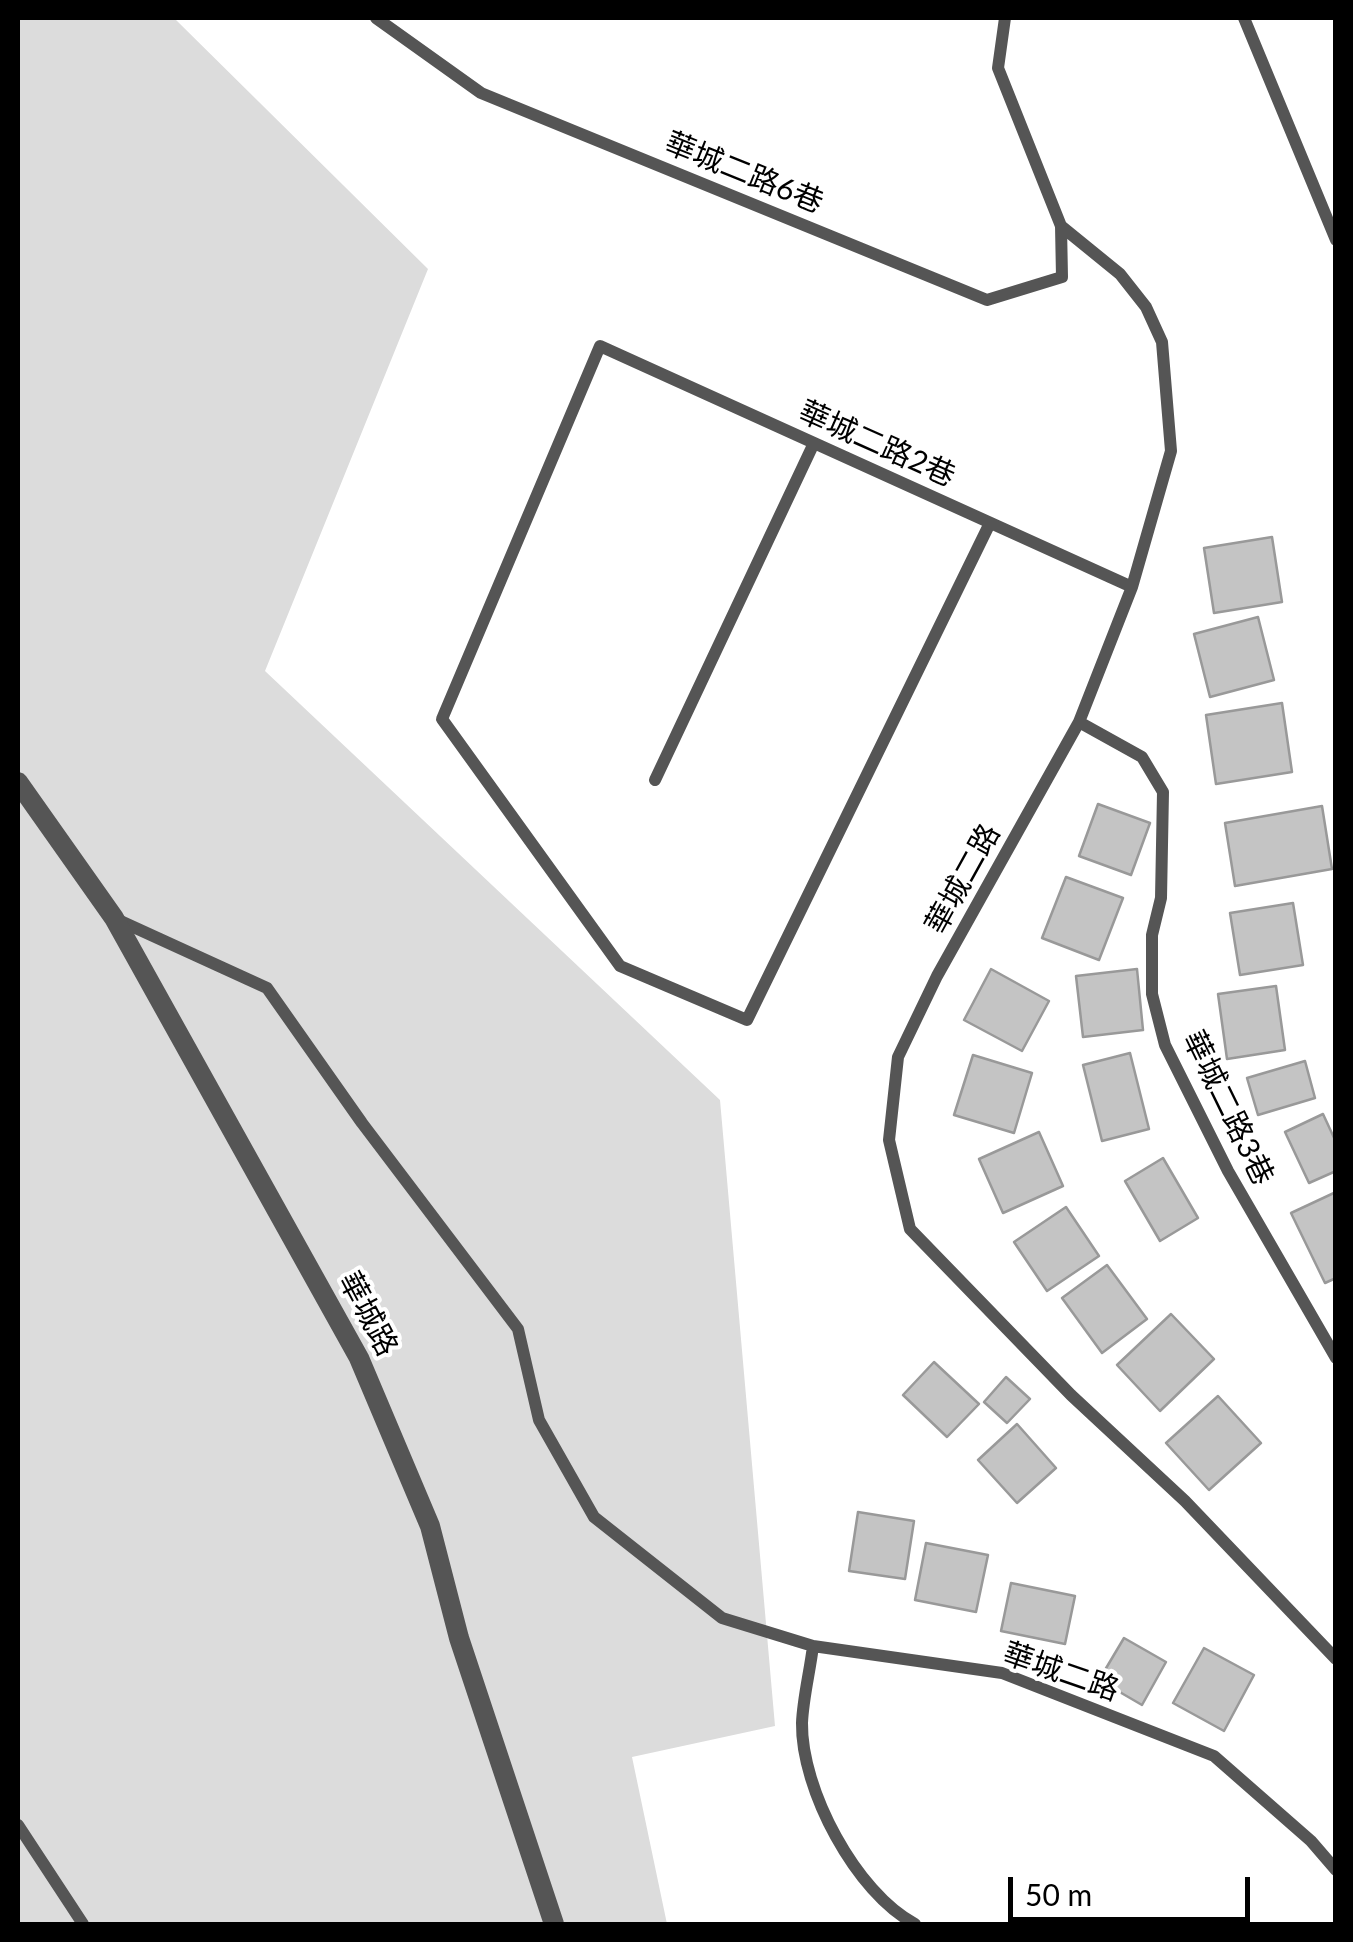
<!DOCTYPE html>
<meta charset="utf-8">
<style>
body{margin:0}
#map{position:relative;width:1353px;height:1942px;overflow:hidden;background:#fff;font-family:Lato,sans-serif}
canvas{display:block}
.frame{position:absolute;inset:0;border:20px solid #000;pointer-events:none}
.scale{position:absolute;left:1008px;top:1877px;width:242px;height:45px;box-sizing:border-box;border:5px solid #000;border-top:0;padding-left:12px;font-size:30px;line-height:35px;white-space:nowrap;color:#000;-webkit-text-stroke:8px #fff;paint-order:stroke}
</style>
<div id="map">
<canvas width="1353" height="1942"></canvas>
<div class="frame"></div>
<div class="scale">50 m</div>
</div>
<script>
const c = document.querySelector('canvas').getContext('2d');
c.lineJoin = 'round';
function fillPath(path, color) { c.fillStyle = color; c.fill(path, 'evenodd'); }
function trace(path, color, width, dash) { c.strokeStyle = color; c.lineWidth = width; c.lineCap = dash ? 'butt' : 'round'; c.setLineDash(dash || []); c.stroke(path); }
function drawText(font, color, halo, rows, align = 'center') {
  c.font = font + ' Lato,"Noto Sans TC",sans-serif'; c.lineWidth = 8; c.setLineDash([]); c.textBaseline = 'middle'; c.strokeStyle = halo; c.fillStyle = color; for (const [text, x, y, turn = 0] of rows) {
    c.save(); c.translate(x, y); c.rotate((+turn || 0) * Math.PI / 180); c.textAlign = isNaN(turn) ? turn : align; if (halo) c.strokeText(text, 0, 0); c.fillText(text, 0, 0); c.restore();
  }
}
fillPath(new Path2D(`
 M18,18h156l254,251 -163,402 455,429 55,626 -143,31 35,167h-649z`), '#dcdcdc');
const building = new Path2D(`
 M1272,537l10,65 -68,11 -10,-65z
 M1258,617l16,63 -64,17 -16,-63z
 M1282,703l10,69 -76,12 -10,-69z
 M1098,804l52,19 -19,52 -52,-19z
 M1322,806l10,63 -97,17 -10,-63z
 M1066,877l57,21 -24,62 -57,-22z
 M1293,903l10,62 -63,10 -10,-62z
 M991,969l58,32 -27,50 -58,-31z
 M1137,969l6,61 -60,7 -7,-61z
 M1276,986l9,64 -58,9 -9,-65z
 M1130,1053l19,76 -47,12 -19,-76z
 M973,1055l59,18 -18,60 -60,-18z
 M1305,1061l10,37 -57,17 -11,-37z
 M1323,1114l13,28v29l-27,12 -24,-51z
 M1039,1132l24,54 -60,27 -24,-54z
 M1163,1158l35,60 -38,23 -35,-60z
 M1336,1192v86l-11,5 -34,-70z
 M1066,1207l33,49 -52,35 -33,-49z
 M1107,1265l40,54 -45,34 -40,-55z
 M1171,1314l43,45 -54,52 -43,-46z
 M934,1362l45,42 -32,33 -44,-42z
 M1006,1377l24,22 -23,24 -23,-21z
 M1218,1396l43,47 -52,47 -43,-47z
 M1017,1424l39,44 -39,35 -39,-43z
 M858,1512l56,9 -9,58 -56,-8z
 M926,1543l62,12 -12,57 -61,-12z
 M1011,1583l64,13 -10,48 -64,-13z
 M1124,1638l42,24 -24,43 -43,-25z
 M1204,1648l50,27 -30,56 -51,-28z`);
fillPath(building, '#c4c4c4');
trace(building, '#999', 2.5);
trace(new Path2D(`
 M376,18l105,75 506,207 75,-23 -1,-51
 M1005,18l-7,50 63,158 59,48 26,33 16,35 9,109 -39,136 -53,135 -142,254 -39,81 -9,83 21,89 161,166 114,106 151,158
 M1244,18l92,222
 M990,523l-243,497 -127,-54 -178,-247 158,-373c178,80 355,161 532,241
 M1079,722l63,35 21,35 -2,106 -9,37v59l13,51 63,126 108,187
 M655,780l159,-337
 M116,919l151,69 95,135 156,206 21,91 55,97 128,101 91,28 189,27 212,83 97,85 25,29
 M813,1646c-3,25 -10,52 -11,77 -1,66 54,170 113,201
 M18,1825l65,99`), '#555', 12);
trace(new Path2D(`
 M18,782l96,136 245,440 71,168 29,112 95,286`), '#555', 20);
drawText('30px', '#000', '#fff', [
 ["華城二路6巷",744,173,22],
 ["華城二路2巷",877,444,24],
 ["華城二路",963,879,-61],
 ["華城二路3巷",1228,1108,64],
 ["華城路",368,1314,62],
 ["華城二路",1061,1672,19]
]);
</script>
